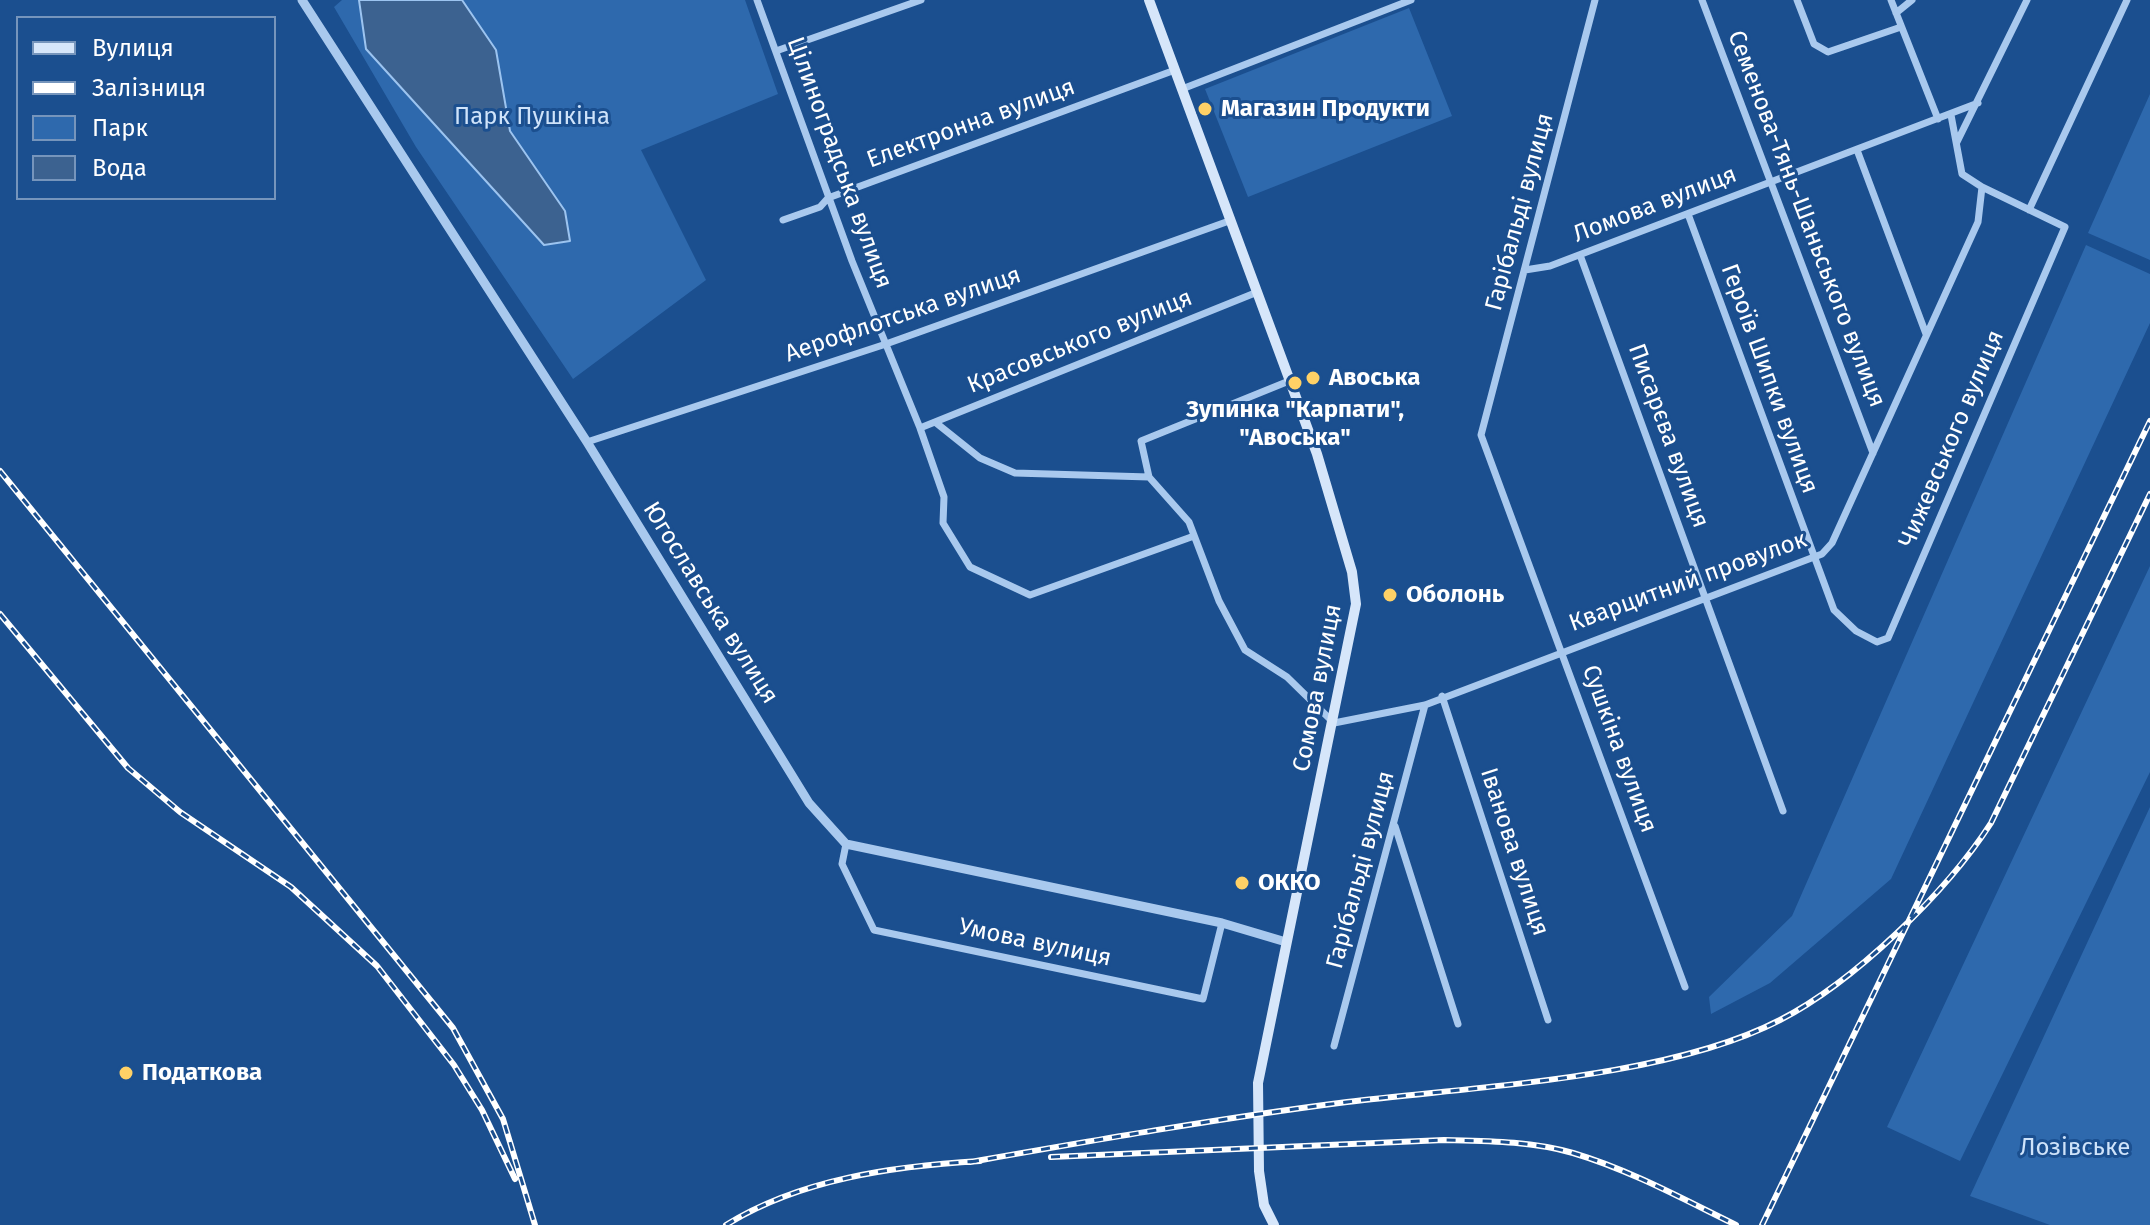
<!DOCTYPE html>
<meta charset="utf-8">
<style>
body{margin:0}
#map{position:relative;width:2150px;height:1225px;overflow:hidden;background:#1b4f8f;font-family:"Fira Sans",sans-serif}
canvas{display:block}
.legend{position:absolute;left:16px;top:16px;width:260px;height:184px;box-sizing:border-box;background:#1b4f8f;border:2px solid #7695bc;margin:0;padding:10px 14px;list-style:none;font-size:24px;color:#fff}
.legend li{display:flex;align-items:center;gap:16px;height:40px}
.legend b{width:40px;border:2px solid #7695bc}
</style>
<div id="map">
<canvas width="2150" height="1225"></canvas>
<ul class="legend">
<li><b style="height:10px;background:#d6e6fa"></b>Вулиця</li>
<li><b style="height:10px;background:#fff"></b>Залізниця</li>
<li><b style="height:22px;background:#2e69ad"></b>Парк</li>
<li><b style="height:22px;background:#3c6290"></b>Вода</li>
</ul>
</div>
<script>
const c = document.querySelector('canvas').getContext('2d');
c.lineJoin = 'round';
function fillPath(path, color) { c.fillStyle = color; c.fill(path, 'evenodd'); }
function trace(path, color, width, dash) { c.strokeStyle = color; c.lineWidth = width; c.lineCap = dash ? 'butt' : 'round'; c.setLineDash(dash || []); c.stroke(path); }
function drawText(font, color, halo, rows, align = 'center') {
  c.font = font + ' "Fira Sans",sans-serif'; c.lineWidth = 6; c.setLineDash([]); c.textBaseline = 'middle'; c.strokeStyle = halo; c.fillStyle = color; for (const [text, x, y, turn = 0] of rows) {
    c.save(); c.translate(x, y); c.rotate((+turn || 0) * Math.PI / 180); c.textAlign = isNaN(turn) ? turn : align; if (halo) c.strokeText(text, 0, 0); c.fillText(text, 0, 0); c.restore();
  }
}
fillPath(new Path2D(`
 M342,0h403l33,94 -137,56 65,130 -133,99 -157,-232 -82,-140z
 M1409,8l43,108 -204,81 -43,-108z
 M2150,94v166l-62,-27z
 M2086,245l64,29v49l-259,556 -121,104 -59,31 -2,-17 83,-81z
 M2150,566v206l-190,389 -73,-34z
 M2150,807v418h-100l-80,-29z`), '#2e69ad');
const water = new Path2D(`
 M359,0h103l34,50 14,81 55,80 5,30 -26,4 -178,-196z`);
fillPath(water, '#3c6290');
trace(water, '#9cc4f0', 2);
trace(new Path2D(`
 M757,0l95,261 68,167 24,69 -1,26 27,44 60,28 164,-59
 M1595,0l-114,435 204,552
 M1702,0l171,453
 M1797,0l17,44 14,8 73,-25
 M1891,0l47,119
 M1896,13l16,-13
 M776,51l145,-51
 M1182,89l229,-89
 M1957,142l70,-142
 M1857,150l69,184
 M2029,210l98,-210
 M1688,214l146,396 22,21 21,11 11,-4 177,-411 -83,-40
 M783,220l37,-13 8,-9 347,-128
 M1580,255l203,556
 M1525,270l25,-4 428,-163
 M1289,381l-148,60 8,36 40,45 30,79 26,49 42,27 47,46 91,-18 397,-151 10,-11 146,-321 4,-35 -20,-13 -11,-59
 M935,422l45,36 35,15 134,4
 M920,428l335,-135
 M587,442l299,-98 343,-123
 M1442,696l106,324
 M1395,826l63,198
 M846,844l-4,20 32,66 329,69 19,-76
 M1334,1046l91,-341`), '#a9c9ee', 7);
trace(new Path2D(`
 M302,0l285,442 222,361 37,41 376,79 64,19`), '#a9c9ee', 9);
trace(new Path2D(`
 M1149,0l168,454 35,118 4,32 -98,479 1,88 5,34 10,20`), '#d6e6fa', 10);
const rail = new Path2D(`
 M0,471l453,557 50,91 32,106
 M0,614l128,154 52,44 111,75 86,79 77,99 28,45 33,69
 M1051,1157l393,-17c43,1 87,1 129,13 57,17 110,46 163,72
 M970,1162c126,-22 251,-44 377,-60 129,-16 319,-23 433,-82 74,-38 166,-127 211,-197l159,-329
 M726,1225c74,-46 168,-59 254,-64
 M1762,1225l388,-804`);
trace(rail, '#fff', 6);
trace(rail, '#1b4f8f', 3, [9]);
for (const [x, y, r, color] of [
 [1205,109,8,"#ffd166"],
 [1313,378,8,"#ffd166"],
 [1295,383,8,"#ffd166"],
 [1390,595,8,"#ffd166"],
 [1242,883,8,"#ffd166"],
 [126,1073,8,"#ffd166"]
]) { const dot = new Path2D(); dot.arc(x, y, r, 0, 2 * Math.PI); c.fillStyle = color; c.fill(dot); trace(dot, '#1b4f8f', 3); }
drawText('bold 24px', '#fff', '#1b4f8f', [
 ["Магазин Продукти",1221,109],
 ["Авоська",1329,378],
 ["Зупинка \"Карпати\",",1295,410,"center"],
 ["\"Авоська\"",1295,438,"center"],
 ["Оболонь",1406,595],
 ["ОККО",1258,883],
 ["Податкова",142,1073]
], 'left');
drawText('24px', '#cfe3fa', '#1b4f8f', [
 ["Парк Пушкіна",532,117],
 ["Лозівське",2075,1148]
]);
drawText('24px', '#fff', '#1b4f8f', [
 ["Електронна вулиця",971,124,-20],
 ["Цілиноградська вулиця",839,163,70],
 ["Ломова вулиця",1655,205,-21],
 ["Гарібальді вулиця",1520,212,-75],
 ["Семенова-Тянь-Шаньського вулиця",1806,219,69],
 ["Аерофлотська вулиця",903,315,-19],
 ["Красовського вулиця",1080,342,-22],
 ["Героїв Шипки вулиця",1769,379,70],
 ["Писарєва вулиця",1668,436,70],
 ["Чижевського вулиця",1952,439,-67],
 ["Кварцитний провулок",1688,582,-20],
 ["Югославська вулиця",710,603,58],
 ["Сомова вулиця",1318,688,-79],
 ["Сушкіна вулиця",1619,749,70],
 ["Іванова вулиця",1514,852,72],
 ["Гарібальді вулиця",1361,870,-75],
 ["Умова вулиця",1035,943,12]
]);
</script>
